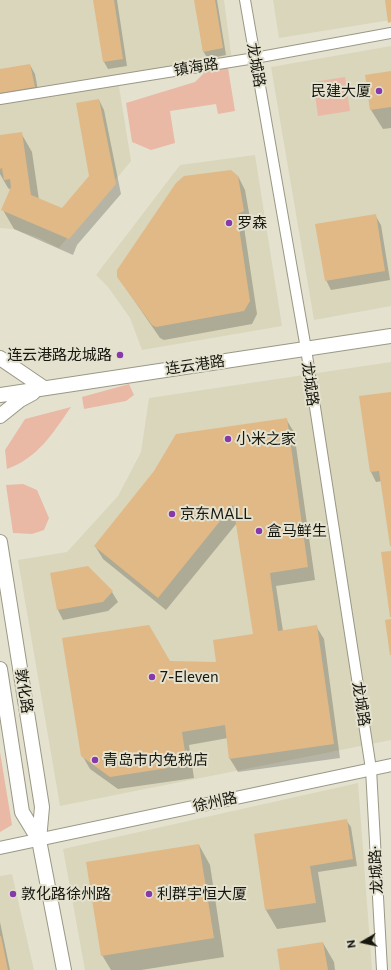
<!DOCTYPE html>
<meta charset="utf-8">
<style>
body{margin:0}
#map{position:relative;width:391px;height:970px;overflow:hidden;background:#e4e2cf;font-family:Commissioner,sans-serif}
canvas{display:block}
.north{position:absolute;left:343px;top:922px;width:40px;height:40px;-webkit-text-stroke:3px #e4e2cf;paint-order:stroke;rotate:261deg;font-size:11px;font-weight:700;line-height:16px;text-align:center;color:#171710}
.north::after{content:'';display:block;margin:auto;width:14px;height:18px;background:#171710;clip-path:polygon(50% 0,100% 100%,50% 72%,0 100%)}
</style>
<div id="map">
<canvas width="391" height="970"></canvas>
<div class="north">N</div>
</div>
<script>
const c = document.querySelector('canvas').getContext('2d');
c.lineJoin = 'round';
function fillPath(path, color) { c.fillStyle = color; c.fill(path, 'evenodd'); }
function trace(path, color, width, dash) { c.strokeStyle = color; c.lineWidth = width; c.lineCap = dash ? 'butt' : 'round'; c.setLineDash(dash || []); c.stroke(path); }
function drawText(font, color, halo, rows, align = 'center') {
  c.font = font + ' Commissioner,"Noto Sans SC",sans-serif'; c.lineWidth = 4; c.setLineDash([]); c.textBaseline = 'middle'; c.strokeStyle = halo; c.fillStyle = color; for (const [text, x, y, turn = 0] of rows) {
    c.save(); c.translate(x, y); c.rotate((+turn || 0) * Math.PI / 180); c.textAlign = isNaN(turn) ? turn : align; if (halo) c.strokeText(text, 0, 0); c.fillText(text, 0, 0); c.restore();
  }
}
fillPath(new Path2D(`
 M0,0h224l8,61 -114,19 13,81 -72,87 -20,-10 -26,-9 -13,-1z
 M273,0h118v20l-112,18z
 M391,46v260l-77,14 -43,-253z
 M255,155l27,171 -140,24 -12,-32 -22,-31 -12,-12 84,-110z
 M391,362v378l-331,66 -42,-246 49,-8 51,-56 23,-44 8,-54z
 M358,783l14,187h-287l-22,-121z
 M12,874l22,96h-34v-94z`), '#d9d6bb');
fillPath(new Path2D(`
 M228,68l7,43 -17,3 -2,-10 -46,7 5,32 -24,7 -19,-8 -6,-39 69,-21 10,-10z
 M345,77l5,34 -32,5 -5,-34z
 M129,384l5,11 -8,6 -42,8 -2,-12z
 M71,407c-18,26 -33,51 -64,62l-2,-19 20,-31z
 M23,484l14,6 12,28 -5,12 -12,4 -19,-1 -7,-48z
 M0,752l12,73 -12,7z`), '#e9b9a6');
fillPath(new Path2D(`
 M94,0h23l10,66 -19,3 -4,-7z
 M195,0h22l9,55 -18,4 -5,-8z
 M30,65l5,9 4,22 -39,7v-36v3z
 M391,72v56l-8,1 -12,-19z
 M99,100l5,10 17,84 -44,51 -4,10 -59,-26 -11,-19 8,-20 -3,-2 -8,-14v-38l21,-3 11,19 7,48 24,10 27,-34z
 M238,176l7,14 6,34 -7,3 13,87 -5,10 -88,16 -4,-2 -42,-61z
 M375,215l6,10 9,55 -59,10 -5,-10z
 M391,393v152l-9,-64 -6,1 -5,-10 -11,-75z
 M286,419l8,13 21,148 -39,6 7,45 33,-5 8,13 16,119 -102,14 -8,-13 -2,-21 -39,7 5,33 -76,11 -28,-20 -8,-14 88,-93 47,1 37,-28 -17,-112 -71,87 -63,-51 -8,-13z
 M88,568l24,24 6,10 -10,9 -45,9 -5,-10 -7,-36z
 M346,820l5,7 6,39 -39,6 8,50 -49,7 -11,-19 -11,-75z
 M199,845l11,20 14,92 -83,13h-30l-9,-15z
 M0,922l10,48h-10z
 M323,943l11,19 1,8h-54z`), '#0003');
fillPath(new Path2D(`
 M93,0h21l9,59 -20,3z
 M194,0h21l8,48 -20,4z
 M385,0h6v22l-3,1z
 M30,64l5,23 -35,6v-24z
 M391,71v36l-21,3 -5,-35z
 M99,99l17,85 -47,55 -68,-29 10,-23 -1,-8 -6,1 -2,-12 -2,1v-34l22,-3 9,63 31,13 27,-32 -13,-73z
 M231,170l7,6 6,35 -7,3 13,87 -6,10 -88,16 -4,-2 -35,-48v-7l59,-87 8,-7z
 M376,214l9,57 -60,10 -10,-57z
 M391,392v154h-1l-11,-75 -9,1 -11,-76z
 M287,418l21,149 -38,6 8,58 39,-6 17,119 -105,15 -4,-34 -43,7 5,33 -77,12 -29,-21 -19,-118 87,-13 21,36 46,1 -3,-22 40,-6 -20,-129 -75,93 -64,-52 60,-75 22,-37z
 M391,551v66h-1l-9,-65z
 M88,566l25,25 -10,11 -46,8 -7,-37z
 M391,619v36h-1l-5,-35z
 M347,819l6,40 -43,7 6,37 -51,7 -11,-76z
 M199,844l15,94 -113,18 -15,-94z
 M0,936h1l7,34h-8z
 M323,942l5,28h-48l-3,-21z`), '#e1b987');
const minor = new Path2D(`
 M245,0l61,349 65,420 11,201
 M0,99l255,-41 136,-25`);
const tertiary = new Path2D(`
 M0,848l391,-83`);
const secondary = new Path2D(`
 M0,358l44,30
 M0,395l391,-59
 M0,416l20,-16 13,-7
 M0,542l42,265 -3,33 25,130
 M0,669l22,143 17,28`);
trace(minor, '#999885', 12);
trace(tertiary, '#999885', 14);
trace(secondary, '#999885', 16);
trace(minor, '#fff', 10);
trace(tertiary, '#fff', 12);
trace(secondary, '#fff', 14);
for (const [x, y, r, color] of [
 [379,91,4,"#8739aa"],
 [229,223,4,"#8739aa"],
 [120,355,4,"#8739aa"],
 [228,439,4,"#8739aa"],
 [172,514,4,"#8739aa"],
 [259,531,4,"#8739aa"],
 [152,677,4,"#8739aa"],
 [95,760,4,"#8739aa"],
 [13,894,4,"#8739aa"],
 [149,894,4,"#8739aa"]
]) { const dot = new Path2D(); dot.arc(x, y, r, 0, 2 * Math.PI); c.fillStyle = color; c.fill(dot); trace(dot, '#e4e2cf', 1.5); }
drawText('15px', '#171710', '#e4e2cf', [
 ["龙城路",256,65,80],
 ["镇海路",196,67,-9],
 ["连云港路",195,365,-8],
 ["龙城路",310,384,82],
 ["敦化路",24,691,81],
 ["龙城路",361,704,81],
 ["徐州路",215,802,-12],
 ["龙城路·",376,870,-93]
]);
drawText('15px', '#171710', '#e4e2cf', [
 ["民建大厦",371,91,"right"],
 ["罗森",237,223],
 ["连云港路龙城路",112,355,"right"],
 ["小米之家",236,439],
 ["京东MALL",180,514],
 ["盒马鲜生",267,531],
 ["7-Eleven",160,677],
 ["青岛市内免税店",103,760],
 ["敦化路徐州路",21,894],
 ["利群宇恒大厦",157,894]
], 'left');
</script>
